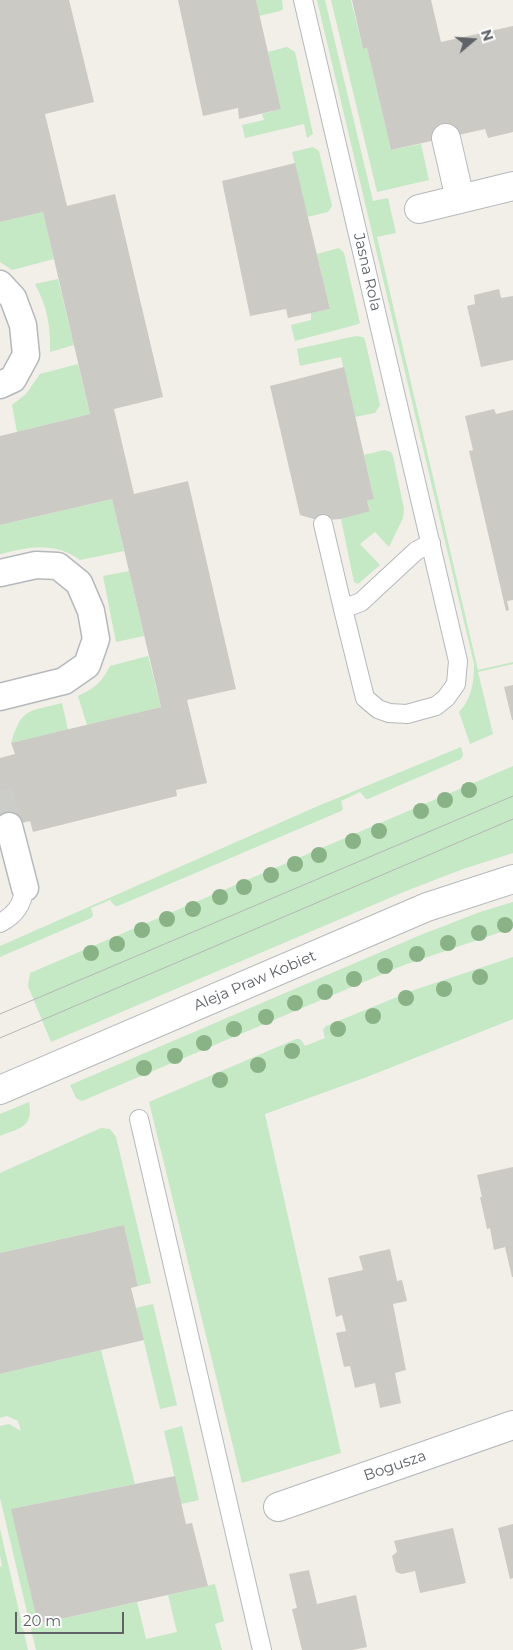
<!DOCTYPE html>
<style>
body{margin:0}
#map{position:relative;width:513px;height:1650px;overflow:hidden;background:#f1efe8;font-family:Montserrat,sans-serif}
canvas{display:block}
.north{position:absolute;left:448px;top:15px;width:50px;height:50px;-webkit-text-stroke:4px #fff;paint-order:stroke;rotate:72deg;font-size:14px;font-weight:700;line-height:20px;text-align:center;color:#5f6368}
.north::after{content:'';display:block;margin:auto;width:18px;height:22px;background:#5f6368;clip-path:polygon(50% 0,100% 100%,50% 72%,0 100%)}
.scale{position:absolute;left:15px;top:1612px;width:109px;height:22px;box-sizing:border-box;border:2px solid #5f6368;border-top:0;padding-left:6px;font-size:15px;line-height:18px;white-space:nowrap;color:#5f6368;-webkit-text-stroke:4px #fff;paint-order:stroke}
</style>
<div id="map">
<canvas width="513" height="1650"></canvas>
<div class="north">N</div>
<div class="scale">20 m</div>
</div>
<script>
const c = document.querySelector('canvas').getContext('2d');
c.lineJoin = 'round';
function fillPath(path, color) { c.fillStyle = color; c.fill(path, 'evenodd'); }
function trace(path, color, width, dash) { c.strokeStyle = color; c.lineWidth = width; c.lineCap = dash ? 'butt' : 'round'; c.setLineDash(dash || []); c.stroke(path); }
function drawText(font, color, halo, rows, align = 'center') {
  c.font = font + ' Montserrat,sans-serif'; c.lineWidth = 4; c.setLineDash([]); c.textBaseline = 'middle'; c.strokeStyle = halo; c.fillStyle = color; for (const [text, x, y, turn = 0] of rows) {
    c.save(); c.translate(x, y); c.rotate((+turn || 0) * Math.PI / 180); c.textAlign = isNaN(turn) ? turn : align; if (halo) c.strokeText(text, 0, 0); c.fillText(text, 0, 0); c.restore();
  }
}
fillPath(new Path2D(`
 M256,0h26l1,9 -3,2 -21,5z
 M317,0h8l48,201 15,-3 8,35 -19,4 101,433 35,-8v2l-35,8 15,62 -23,10 -11,-32c13,-13 15,-30 15,-48z
 M331,0h20l12,49 4,-1 24,102 30,-6 8,36 -52,12z
 M287,47l8,5 18,82 -6,4 -3,-14 -59,14 -3,-13 22,-5 -2,-6 19,-5 -13,-57z
 M313,147l6,4 13,55 -4,6 -21,5 -15,-65z
 M43,212l11,47 -42,11 -12,-8v-40z
 M339,248l5,5 16,70 -5,2 -60,16 -4,-16 20,-5v-7l19,-4 -13,-55z
 M58,279l16,66 -24,7c1,-25 -3,-46 -15,-68z
 M356,336l7,1 2,3 15,65 -5,8 -20,4 -14,-60 -41,9 -3,-17z
 M78,364l12,50 -73,18 -5,-27 14,-11 14,-20z
 M384,450l7,2 2,4 11,53 -1,9 -14,29 -14,-15 -15,12 20,21 -22,19 -4,-2 -13,-63 29,-9 -3,-9 7,-2 -10,-44z
 M112,499l12,52 -44,9c-27,-19 -50,-13 -80,-6v-29z
 M129,571l15,65 -28,6 -13,-66z
 M148,656l13,51 -74,18 -9,-29c17,-8 23,-13 32,-30z
 M62,703l6,27 -57,13c11,-36 17,-31 51,-40z
 M461,747l2,8 -2,4 -93,40h-2l-6,-7 -19,9 2,8 -2,2 -223,95h-3l-5,-6 -19,8 2,7 -2,3 -91,39v-11l318,-140z
 M513,766v87l-50,16 -57,22 -355,151 -23,-56 2,-13z
 M513,902v26l-109,37 -322,136 -6,-3 -6,-13 353,-151 57,-22z
 M513,957v62l-141,56 -107,39 76,339 -99,30 -93,-381 147,-63h4l5,7 20,-8 -2,-8 3,-4 88,-36z
 M29,1102c5,26 -10,26 -29,34v-22z
 M101,1128l9,1 6,8 35,146 -13,3 -14,-61 -124,28v-80z
 M153,1304l24,101 -17,4 -24,-101z
 M101,1350l34,134 -123,25 26,115 99,-22 9,37 31,-7 -9,-37 47,-11 9,37 -9,3 7,26h-186l-36,-152v-72l9,-2 12,7 -3,-10 -11,-5 -7,2v-44z
 M182,1426l17,74 -18,4 -17,-73z
 M0,1529l28,121h-28v-83l2,-1 -2,-11z`), '#c5e8c5');
fillPath(new Path2D(`
 M0,0h69l25,102 -49,12 22,92 48,-12 48,203 -49,12 20,85 54,-13 48,208 -49,11 20,83 -31,7 1,6 -144,36 -3,-11 -30,7v-70l15,-4 -4,-11 150,-36 -49,-208 -112,26v-89l90,-22 -47,-202 -43,10z
 M178,0h78l25,109 -42,10 -1,-11 -35,8z
 M352,0h79l10,42 72,-16v106l-25,6 -3,-9 -94,21 -24,-102 -4,1z
 M295,163l35,146 -42,9 -2,-9 -36,7 -28,-135z
 M499,289l2,9 12,-2v64l-32,7 -14,-61 8,-2 -1,-9z
 M344,367l30,132 -7,2 3,10 -29,8 -14,1 -13,-1 -14,-4 -30,-129z
 M494,409l2,5 17,-4v190l-6,1 2,9 -3,1 -37,-160 4,-1 -8,-34z
 M513,685v35h-1l-8,-33z
 M513,1167v110h-1l-7,-30 -11,3 -4,-22 -3,1 -7,-32h2l-5,-22z
 M124,1225l14,61 -7,2 13,52 -144,34v-121z
 M390,1249l7,32 5,-1 5,21 -14,3 13,66 -11,3 6,30 -21,5 -5,-25 -20,5 -5,-22 -6,1 -8,-34 10,-2 -4,-16 -6,2 -8,-39 35,-8 -4,-14z
 M175,1476l11,48 6,-1 16,63 -170,38 -27,-115z
 M513,1524v54l-3,1 -12,-51z
 M453,1528l13,55 -46,10 -5,-22 -13,3 -6,-2 -4,-16 5,-4 -3,-11z
 M309,1570l8,34 39,-9 11,52 -14,3h-51l-10,-41 5,-1 -8,-34z`), '#cccac5');
trace(new Path2D(`
 M0,790l9,36`), '#ccccc8', 26, [26, 13]);
const service = new Path2D(`
 M303,0l155,661 -2,23 -10,14 -10,8 -29,8 -18,-1 -11,-4 -13,-11 -22,-89 18,-7 55,-51 15,-8
 M323,524l20,85
 M0,923c16,-8 22,-19 25,-35
 M139,1119l123,531`);
const pedestrian = new Path2D(`
 M0,284l13,14 10,27 3,30 -13,24 -13,6
 M0,573l36,-8 22,1 21,17 12,28 5,28 -9,26 -23,16 -64,16
 M9,826l16,62`);
const minor = new Path2D(`
 M446,138l14,61
 M419,209l94,-23
 M0,1090l427,-183 86,-28
 M278,1507l235,-82`);
trace(service, '#b5b8bc', 20);
trace(pedestrian, '#b5b8bc', 29);
trace(minor, '#b5b8bc', 30);
trace(service, '#fff', 18);
trace(pedestrian, '#fff', 26);
trace(minor, '#fff', 28);
trace(new Path2D(`
 M0,1014l513,-218
 M0,1038l513,-219`), '#b6b7b8', 1);
c.fillStyle = '#89b387';
for (const [x, y] of [
 [469,790],
 [445,800],
 [421,811],
 [379,831],
 [353,841],
 [319,855],
 [295,864],
 [271,875],
 [244,887],
 [220,897],
 [193,909],
 [167,919],
 [505,925],
 [142,930],
 [479,933],
 [448,943],
 [117,944],
 [91,953],
 [417,954],
 [385,966],
 [480,977],
 [354,979],
 [444,989],
 [325,992],
 [406,998],
 [295,1003],
 [373,1016],
 [266,1017],
 [234,1029],
 [338,1029],
 [204,1043],
 [292,1051],
 [175,1056],
 [258,1065],
 [144,1068],
 [220,1080]
]) { c.beginPath(); c.arc(x, y, 8, 0, 2 * Math.PI); c.fill(); }
drawText('15px', '#5f6368', '#fff', [
 ["Jasna Rola",367,272,77],
 ["Aleja Praw Kobiet",255,981,-23],
 ["Bogusza",395,1466,-19]
]);
</script>
